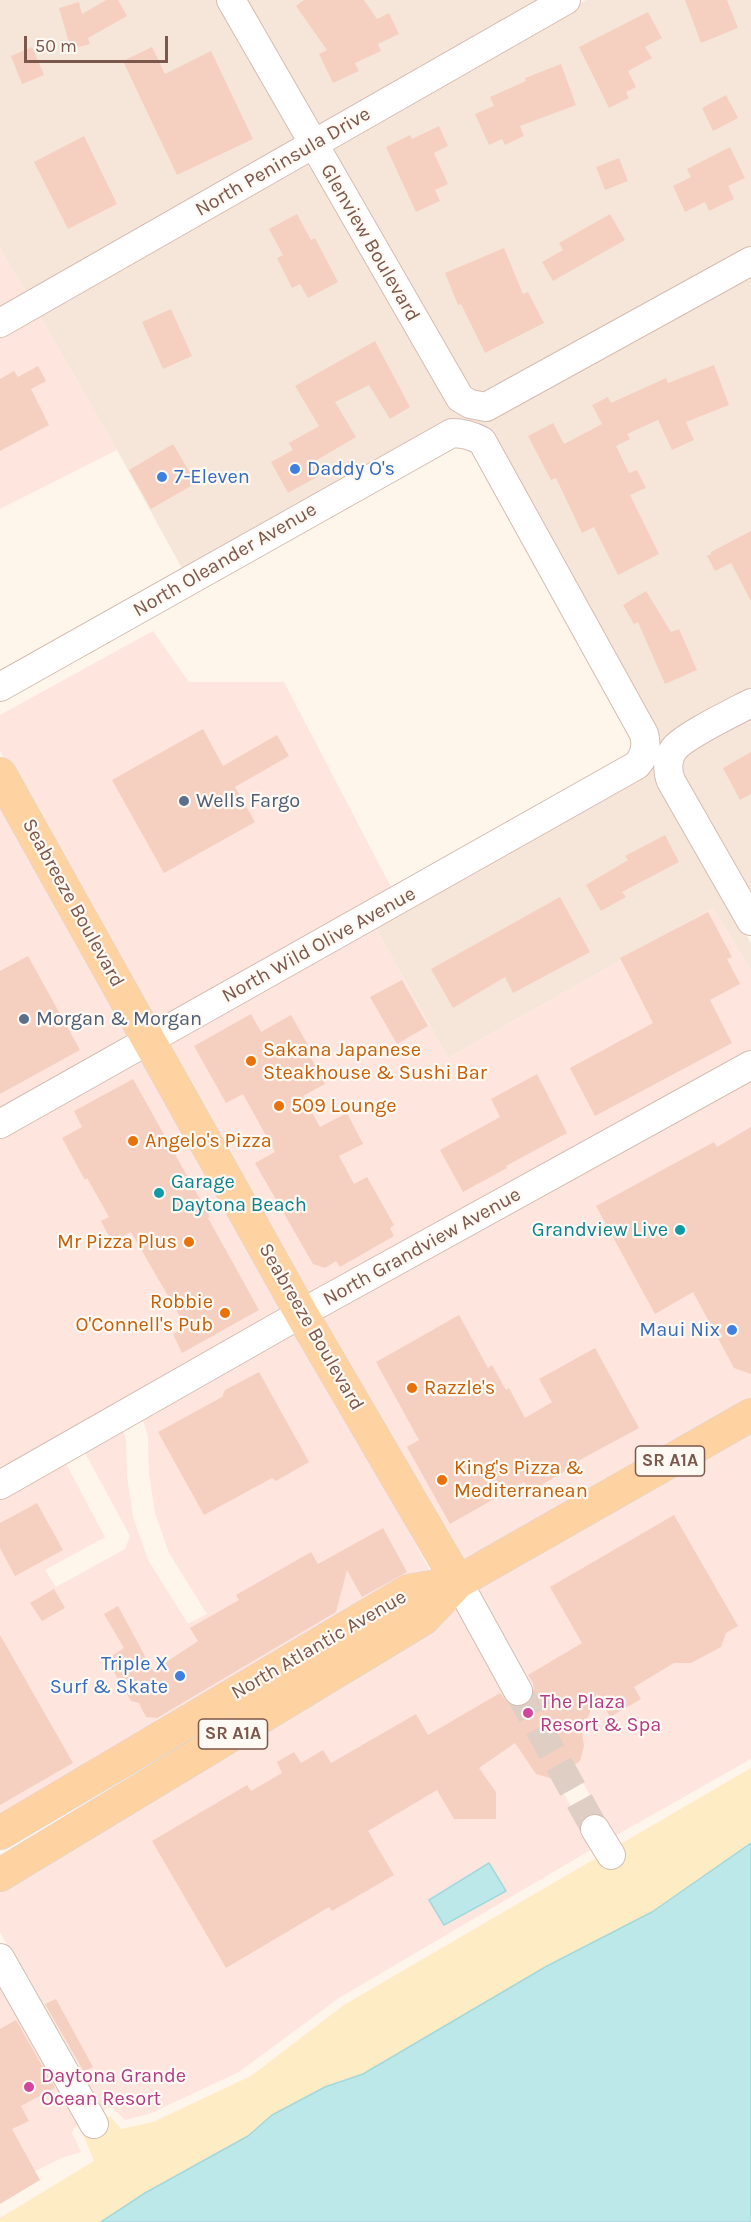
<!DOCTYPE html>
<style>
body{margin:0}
#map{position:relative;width:751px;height:2222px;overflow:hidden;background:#fef5eb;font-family:Karla,sans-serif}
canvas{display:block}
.scale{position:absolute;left:24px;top:36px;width:144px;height:27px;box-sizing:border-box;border:3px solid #7c574b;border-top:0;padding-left:8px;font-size:18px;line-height:21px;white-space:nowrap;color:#7c574b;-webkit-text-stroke:4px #fff9f3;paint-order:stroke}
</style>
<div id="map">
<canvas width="751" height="2222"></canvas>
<div class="scale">50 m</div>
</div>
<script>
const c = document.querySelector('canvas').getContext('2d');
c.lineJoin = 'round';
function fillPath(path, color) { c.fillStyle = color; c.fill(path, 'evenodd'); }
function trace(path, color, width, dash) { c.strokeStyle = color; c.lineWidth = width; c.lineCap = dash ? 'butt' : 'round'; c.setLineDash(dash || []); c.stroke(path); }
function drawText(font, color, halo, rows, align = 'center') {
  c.font = font + ' Karla,sans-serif'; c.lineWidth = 4.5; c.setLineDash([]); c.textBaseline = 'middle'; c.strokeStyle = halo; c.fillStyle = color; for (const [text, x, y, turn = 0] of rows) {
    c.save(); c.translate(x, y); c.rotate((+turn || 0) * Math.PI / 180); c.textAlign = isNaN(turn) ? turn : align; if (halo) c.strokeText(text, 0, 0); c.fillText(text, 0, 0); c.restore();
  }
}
fillPath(new Path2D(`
 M0,0h218l81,141 -271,155 -28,-48z
 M244,0h301l-227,130z
 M586,0h165v250l-264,147 -18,-6 -141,-244z
 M309,159l141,243 43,14h8l1,-4 249,-139v419l-69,38 -21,56 90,157v27l-38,-62 -265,150 -74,-133 278,-157 -160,-332 -47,-12h-8v4l-253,144 -67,-122 -79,-137z
 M751,715v184l-70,-122 1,-20z`), '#f6e6d9');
fillPath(new Path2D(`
 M0,248l28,48 -28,15z
 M38,313l79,137 -117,59v-174z
 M153,631l36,51h95l109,209 -238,135 -155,-275v-36z
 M0,796l136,241 -136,73z
 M713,908l38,62v84l-445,245 -142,-256 210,-118 74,133z
 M145,1054l142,256 -287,163v-335z
 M751,1076v327l-288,165 -147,-251z
 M297,1328l132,241 -429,252v-324l64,-37 41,77 -60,33 11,17 69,-38 5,-13 -47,-87 39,-22 4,12 1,38 6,40 15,43 40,64 19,-10 -38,-61 -14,-40 -6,-39 -1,-37 -6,-21z
 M751,1426v333l-138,78 -140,-252z
 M456,1600l138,248 -255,150 -100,74 -90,42 -24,6 -12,-12h-5l-8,3 -100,-179v-45z
 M0,1978l81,144 -7,6 -2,5 9,19 -19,6 -62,30z`), '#fee5de');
fillPath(new Path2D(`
 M751,1768v272l-295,182h-456v-4l94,-57 -12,-29 28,-16 11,13 32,-7 98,-46 93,-71z`), '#feecc4');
const water = new Path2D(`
 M751,1843v379h-650l44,-29 103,-57 24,-21 53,-28 38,-13 184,-108 105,-54z
 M489,1863l17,28 -62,34 -15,-25z`);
fillPath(water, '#bde8ea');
trace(water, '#a2d9dc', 1.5);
fillPath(new Path2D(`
 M106,0h12l9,16 -39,22 2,6 -19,5 -12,-41 20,-6 3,12z
 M304,0h60l13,19 12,-6 10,21 -21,10 3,7 -26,12 4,8 -26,12 -14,-29 8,-4 -31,-44z
 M685,0h42l11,28 -37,15z
 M648,12l14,26 -17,9 7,11 -24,13 8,16 -10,5 3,6 -20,10 -30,-61z
 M32,47l12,28 -22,9 -11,-28z
 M152,47l13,27 46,-23 42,88 -76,36 -54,-114z
 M561,64l15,41 -56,21 4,10 -19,9 -3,-6 -13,6 -14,-31 19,-8 -4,-9 36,-16 -1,-3z
 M726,95l12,23 -25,13 -11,-23z
 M439,126l9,20 -14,7 14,31 -13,6 5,11 -24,11 -30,-65 24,-12 2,4z
 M84,136l33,68 -49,25 -34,-67z
 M730,147l15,31 -17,8 6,13 -25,12 -4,-9 -20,10 -12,-26 18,-9 -4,-8z
 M619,158l9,23 -23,9 -9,-23z
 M297,214l14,26 4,-2 23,44 -30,16 -8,-14 -8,4 -15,-30 6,-3 -14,-26z
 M610,214l15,26 -72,41 -11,-19 21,-12 -4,-7z
 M504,248l19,46 5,-2 16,31 -59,30 -24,-49 -3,1 -13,-32z
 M171,309l21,47 -29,13 -21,-47z
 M375,341l35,66 -20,12 -21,-34 -34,17 21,35 -44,26 7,13 -31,17 -17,-31 22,-12 -4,-7 30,-17 -24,-40z
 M714,365l15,40 -43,17 8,18 -22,10 -14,-30 -31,14 3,5 -14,7 13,27 8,-3 9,18 -16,7 29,59 -41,21 -24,-48 -12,6 -26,-55 -5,2 -23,-44 25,-13 11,21 38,-20 -10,-19 16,-8 3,6 55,-25 2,5z
 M38,366l8,15 -15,8 18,36 -49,26v-72l14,-8 4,6z
 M173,444l23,39 -45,26 -22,-39z
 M751,531v70l-20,-38 -16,8 -8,-15 4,-2v-2z
 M646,591l25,41 8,-3 18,41 -32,14 -27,-62 -4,2 -11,-19z
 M203,729l20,37 54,-31 12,21 -54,31 20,35 -91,51 -52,-93z
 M751,752v42l-11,6 -17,-32z
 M665,835l14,27 -57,30 4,5 -25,14 -15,-26 42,-25 -3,-4z
 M560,897l30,55 -77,41 -8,-16 -52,31 -22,-39z
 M708,912l24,45 -5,2 13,25 -30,16 22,43 -137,73 -25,-48 83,-45 -33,-65z
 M28,956l52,94 -80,44v-123z
 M402,980l26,46 -31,18 -27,-47z
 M251,1014l10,18 30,-17 22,39 -3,2 15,28 -22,12 17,31 27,-14 16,31 -24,12 15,28 13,-7 27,48 -4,3 4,8 -54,31 -4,-6 -11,7 -12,-4 -58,-101 20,-11 -32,-58 -17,9 -32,-57z
 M537,1074l30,59 -61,33 1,2 -44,24 -23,-42 60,-33 -9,-18z
 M133,1079l77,138 -2,1 51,92 -77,43 -9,-19 13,-7 -55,-95 -19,10 -11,-21 8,-4 -22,-39 -2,2 -23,-42 20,-11 -8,-16z
 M751,1127v247l-17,-6 -41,-76 -38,22 -59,-108 118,-64 3,5z
 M459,1315l29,53 4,-3 14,25 3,-2 16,30 27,-16 -13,-23 56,-31 44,80 -61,33 1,2 -50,29 -5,-10 -74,42 -43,-77 12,-7 -43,-78z
 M259,1372l50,90 -33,19 -4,-3 -68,37 -46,-83 64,-35 3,-7z
 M37,1503l26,47 -48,26 -15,-28v-25z
 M674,1515l64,111 -12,7 -5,14 -30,16h-17l-40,24 7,12 -31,18 -13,-23 -15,38 2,14 -4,15 -27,18 -17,-5 -21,-31 -36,25 17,24v27h-42l-17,-29 -69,41 26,44 -62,36 -3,-4 -103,61 -74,-127 95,-56 4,6 31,-18 -5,-11 17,-10 7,11 22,-13 8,13 85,-49 12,21 72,-42 10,12 8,2 8,-2 6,-6 2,-7 -1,-9 -5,-8 54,-32 -32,-56z
 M383,1528l24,44 -45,25 -15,-27 -11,42 -179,106 -11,-1 -7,-14 -8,-2 -21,-36v-6l2,-3 12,-8 -20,-34 14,-8 35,65 45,-30 -8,-13 49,-28 -3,-5 75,-43 7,12z
 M54,1589l11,19 -23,13 -12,-18z
 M0,1635l73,128 -73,42z
 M56,1999l37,68 -9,5 -39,-68z
 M16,2020l39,68 -34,18 8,15 -17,8 28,51 -40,24v-175z`), '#f5d0c1');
trace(new Path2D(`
 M518,1691l77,138`), '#decec3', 28, [28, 14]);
const minor = new Path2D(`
 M231,0l229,398 10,6 16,3 265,-146
 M0,323l566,-323
 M0,687l452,-254c11,0 19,2 30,8l162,293c3,11 1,22 -7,31l-637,359
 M751,703c-17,9 -67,33 -77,46 -7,9 -7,22 -3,32l80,140
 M0,1485l311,-177 440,-243
 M458,1582l60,109
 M595,1829l16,26
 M0,1958l94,166`);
const major = new Path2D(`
 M0,774l301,539 157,269
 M0,1833l409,-242 49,-9
 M0,1875l423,-256 35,-37 293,-167`);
trace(minor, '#d4bdb2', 30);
trace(major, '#ddd3d0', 34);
trace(minor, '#fff', 28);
trace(major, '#ffd2a1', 33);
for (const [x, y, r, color] of [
 [295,469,6,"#3f7fe0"],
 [162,477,6,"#3f7fe0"],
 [184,801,6,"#5c6f8a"],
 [24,1019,6,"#5c6f8a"],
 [251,1061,6,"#e8710a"],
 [279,1106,6,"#e8710a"],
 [133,1141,6,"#e8710a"],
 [159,1193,6,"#0f9aa8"],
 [680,1230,6,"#0f9aa8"],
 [189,1242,6,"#e8710a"],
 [225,1313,6,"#e8710a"],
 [732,1330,6,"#3f7fe0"],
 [412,1388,6,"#e8710a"],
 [442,1480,6,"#e8710a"],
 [180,1676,6,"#3f7fe0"],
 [528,1713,6,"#d1479c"],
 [29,2087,6,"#d1479c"]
]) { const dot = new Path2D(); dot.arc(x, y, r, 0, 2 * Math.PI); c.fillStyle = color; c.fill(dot); trace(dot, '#fff9f3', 2); }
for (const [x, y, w] of [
 [670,1461,69],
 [233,1734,69]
]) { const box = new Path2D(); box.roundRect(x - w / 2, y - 15, w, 30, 4.5); c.fillStyle = '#fff9f3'; c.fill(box); trace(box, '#7c574b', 1.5); }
drawText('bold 18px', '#7c574b', null, [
 ["SR A1A",670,1461],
 ["SR A1A",233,1734]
]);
drawText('20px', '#7c574b', '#fff9f3', [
 ["North Peninsula Drive",283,162,-30],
 ["Glenview Boulevard",370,243,60],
 ["North Oleander Avenue",225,560,-30],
 ["Seabreeze Boulevard",73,903,61],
 ["North Wild Olive Avenue",319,945,-29],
 ["North Grandview Avenue",422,1247,-29],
 ["Seabreeze Boulevard",311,1327,60],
 ["North Atlantic Avenue",319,1645,-30]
]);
drawText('20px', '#366cbe', '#fff9f3', [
 ["Daddy O's",307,469],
 ["7-Eleven",174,477],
 ["Maui Nix",720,1330,"right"],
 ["Triple X",168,1664,"right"],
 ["Surf & Skate",168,1687,"right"]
], 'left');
drawText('20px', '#4e5e75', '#fff9f3', [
 ["Wells Fargo",196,801],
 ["Morgan & Morgan",36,1019]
], 'left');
drawText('20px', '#c56008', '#fff9f3', [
 ["Sakana Japanese",263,1050],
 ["Steakhouse & Sushi Bar",263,1073],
 ["509 Lounge",291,1106],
 ["Angelo's Pizza",145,1141],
 ["Mr Pizza Plus",177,1242,"right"],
 ["Robbie",213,1302,"right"],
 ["O'Connell's Pub",213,1325,"right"],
 ["Razzle's",424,1388],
 ["King's Pizza &",454,1468],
 ["Mediterranean",454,1491]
], 'left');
drawText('20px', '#0d838f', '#fff9f3', [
 ["Garage",171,1182],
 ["Daytona Beach",171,1205],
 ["Grandview Live",668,1230,"right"]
], 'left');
drawText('20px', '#b23c85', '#fff9f3', [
 ["The Plaza",540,1702],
 ["Resort & Spa",540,1725],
 ["Daytona Grande",41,2076],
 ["Ocean Resort",41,2099]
], 'left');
</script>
